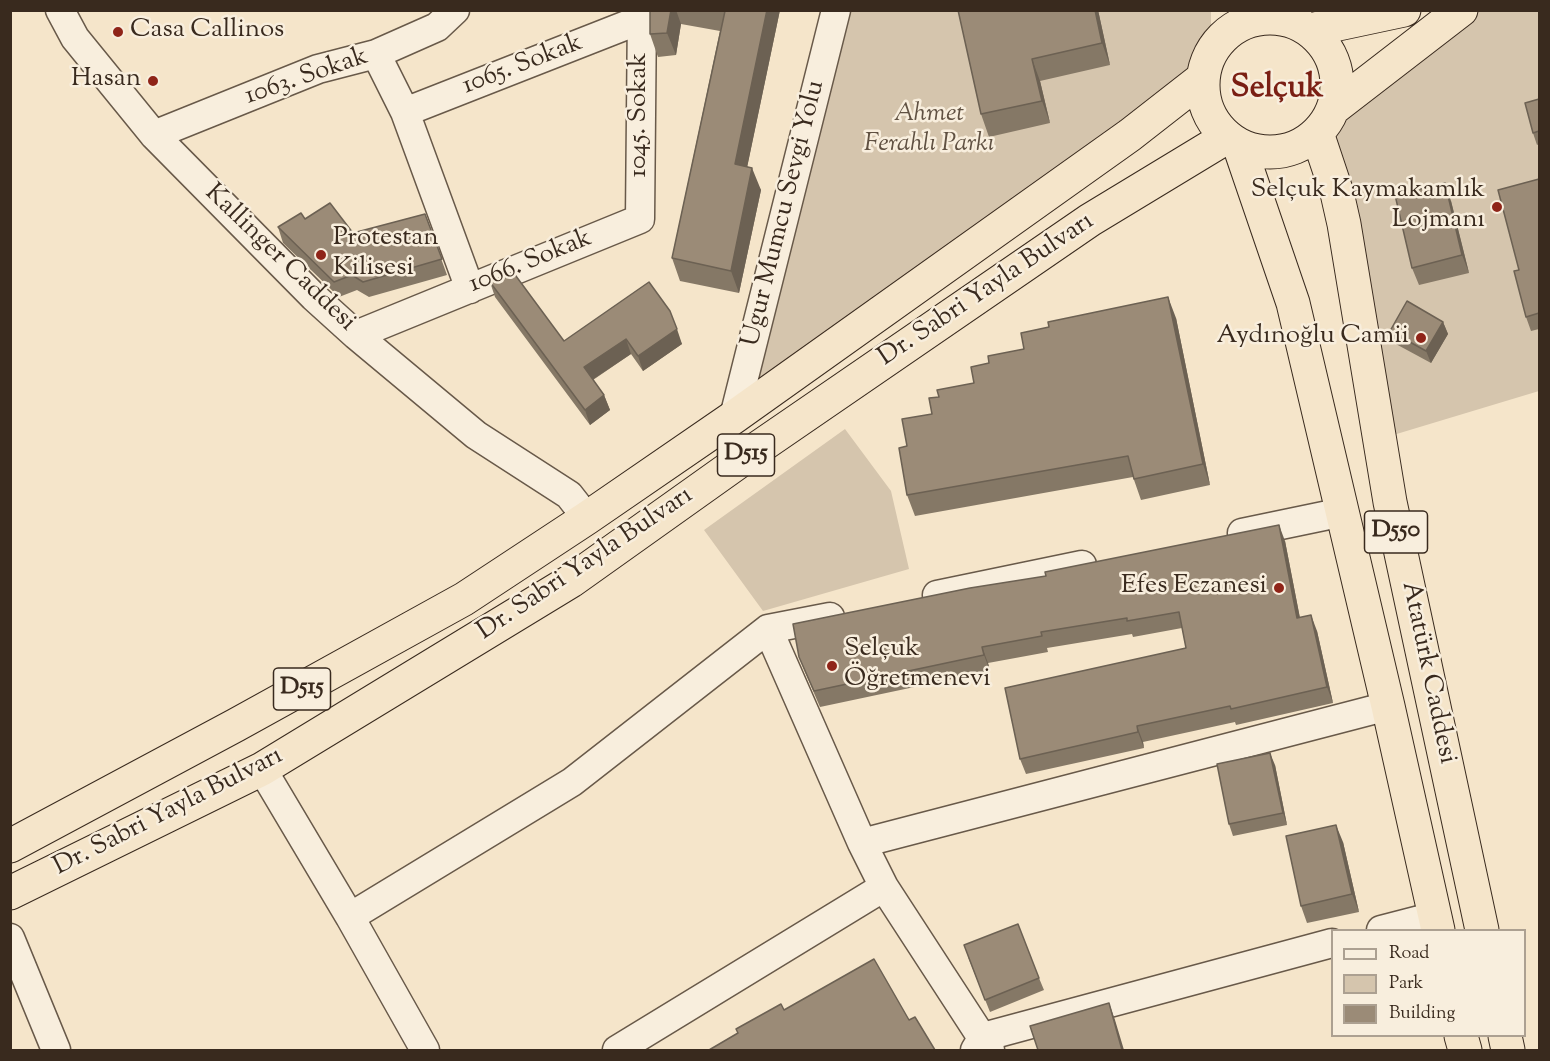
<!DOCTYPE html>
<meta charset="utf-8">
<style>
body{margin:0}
#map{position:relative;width:1550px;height:1061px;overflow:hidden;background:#f5e5ca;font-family:"Sorts Mill Goudy",serif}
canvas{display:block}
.frame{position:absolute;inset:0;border:12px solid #392a1e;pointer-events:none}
.legend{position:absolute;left:1331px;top:929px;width:195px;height:108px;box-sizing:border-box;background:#f8eedd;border:2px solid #aca091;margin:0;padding:8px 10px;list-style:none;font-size:18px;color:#392a1e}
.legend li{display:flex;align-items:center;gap:12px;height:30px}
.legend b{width:30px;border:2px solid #aca091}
</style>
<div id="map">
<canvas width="1550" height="1061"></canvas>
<div class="frame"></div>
<ul class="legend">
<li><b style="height:8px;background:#f8eedd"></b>Road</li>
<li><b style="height:16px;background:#d5c5ad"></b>Park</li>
<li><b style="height:16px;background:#9b8b77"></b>Building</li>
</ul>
</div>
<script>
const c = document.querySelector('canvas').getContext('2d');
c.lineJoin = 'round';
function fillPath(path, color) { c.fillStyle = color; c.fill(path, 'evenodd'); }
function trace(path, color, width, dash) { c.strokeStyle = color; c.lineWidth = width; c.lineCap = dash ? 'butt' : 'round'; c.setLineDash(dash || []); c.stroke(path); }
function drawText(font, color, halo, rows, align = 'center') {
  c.font = font + ' "Sorts Mill Goudy",serif'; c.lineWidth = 5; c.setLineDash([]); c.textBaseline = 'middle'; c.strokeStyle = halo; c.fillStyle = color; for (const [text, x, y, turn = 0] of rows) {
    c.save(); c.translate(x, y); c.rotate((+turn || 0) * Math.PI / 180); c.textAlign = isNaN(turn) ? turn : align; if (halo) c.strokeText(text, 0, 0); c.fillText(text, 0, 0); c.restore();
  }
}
fillPath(new Path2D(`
 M836,11h375v41l-5,12 -472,353z
 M1461,11h78v380l-159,48 -53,-318z
 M845,429l46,62 18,78 -146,42 -59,-81z`), '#d5c5ad');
const street = new Path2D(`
 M60,10l15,28 79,97 160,162 42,38 120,100 93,60 18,23
 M376,54l29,58 65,177
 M405,112l237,-93
 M154,135l164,-66 58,-15 61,-27 18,-17
 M356,335l284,-116 2,-209
 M734,417l102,-407
 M1242,533l101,-21
 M937,595l145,-30
 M830,617l-62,12 94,214 22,44 106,163
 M262,769l88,148 75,133
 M862,843l526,-137
 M350,917l222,-135 196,-153
 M1381,930l54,-14
 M10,938l46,112
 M617,1050l267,-163
 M975,1050l8,-13 349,-94`);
const highway = new Path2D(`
 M1203 85a67 67 0 1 1 134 0a67 67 0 1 1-134 0Z
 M1310,30l94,-20
 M1334,108l127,-98
 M1317,133l20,60 7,31 46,278 92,428
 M1239,145l54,158 95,403 50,224
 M10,846l226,-121 228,-126 123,-81 147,-101 396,-282 73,-57
 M10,893l252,-124 309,-188 184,-131 335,-230 137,-83
 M1461,1036l4,14
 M1505,1036l3,14`);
trace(street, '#685949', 31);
trace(highway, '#392a1e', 35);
trace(street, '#f8eedd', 28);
trace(highway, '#f5e5ca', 33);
fillPath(new Path2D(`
 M650,10h130l-33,157 14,23 -22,103 -59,-12 -8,-23 48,-227 -39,-7 -5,31 -18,2 -8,-23z
 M958,10h140l12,55 -70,16 10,42 -61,14 -8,-23z
 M1539,99v45l-2,1 -4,-12z
 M1539,179v150l-8,2 -5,-14z
 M1451,201l18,72 -50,12 -7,-17z
 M425,214l22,61 -78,22 -12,-7 -18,7 -56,-54 -5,-16 27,-8 48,14z
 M490,282l74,59 85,-59 33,62 -39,27 -12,-17 -38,26 11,15 6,15 -20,15 -95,-128z
 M1176,318l34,167 -69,15 -8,-23 -218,39 -8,-21v-49l25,-32 7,-17 35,-14 15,-20 35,-14z
 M1443,322l5,12 -17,29 -37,-20 -4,-12z
 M1285,541l15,77 17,13 16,72 -97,22 -1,-3 -92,20 1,6 -118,26 -6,-15 166,-111 -4,-20 -49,9 -1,-3 -85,14 1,4 -60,11 2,8 -170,36 -15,-35 -6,-15z
 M1275,765l12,60 -54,11 -4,-12z
 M1343,842l16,70 -52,11 -6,-17z
 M968,957l71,21 5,12 -54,22z`), '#857866');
fillPath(new Path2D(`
 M671,10h5l5,14 -5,31 -9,-22z
 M767,10h13l-37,177 -8,-23z
 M1095,10h3l12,55 -8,-22z
 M1032,59l8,22 10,42 -8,-22z
 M752,168l9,22 -22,103 -8,-22z
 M1445,183l6,18 18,72 -7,-18z
 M1168,297l8,21 34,167 -7,-21z
 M1443,322l5,12 -17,29 -5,-12z
 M677,329l5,15 -39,27 -5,-15z
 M626,339l5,15 -42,28 -5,-15z
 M604,395l6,15 -20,15 -5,-15z
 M1279,525l6,16 18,93 -6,-16z
 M1311,615l6,16 16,72 -6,-16z
 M982,647l6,16 2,8 -6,-16z
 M1137,726l6,16 1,6 -6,-16z
 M1270,753l5,12 12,60 -4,-12z
 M1336,825l7,17 16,70 -7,-18z
 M1109,1003l6,17 9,30h-2z`), '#6c6153');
const building = new Path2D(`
 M650,10h21l-4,23 -17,1z
 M722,10h45l-32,154 17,4 -21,103 -59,-13 53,-247z
 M958,10h137l7,33 -70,16 10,42 -61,13z
 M1539,99v32l-6,2 -8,-30z
 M1539,179v134l-13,4 -12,-46 5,-1 -21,-80z
 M1445,183l17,72 -50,13 -17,-73z
 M330,203l23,30 72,-19 17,45 -79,23 -11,-7 -18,7 -56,-55 23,-14 4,6z
 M513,272l51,69 85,-59 21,29 7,18 -39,27 -12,-17 -42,28 20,28 -19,15 -95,-128z
 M1168,297l35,167 -69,15 -6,-23 -221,39 -8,-47 8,-2 -5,-27 30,-5 -3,-16 10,-1 -2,-7 37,-7 -3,-16 18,-4 -1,-7 36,-7 -3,-16 28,-6 -1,-5z
 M1407,301l36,21 -17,29 -36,-20z
 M1279,525l18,93 14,-3 16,72 -96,22 -1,-3 -93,20 1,6 -118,27 -15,-71 181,-40 -7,-36 -52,9v-3l-86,14 1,4 -60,11 2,8 -170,36 -15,-34 -6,-33 177,-36 76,-12 -1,-4z
 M1270,753l13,60 -54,11 -12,-60z
 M1336,825l16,69 -51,12 -15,-70z
 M1018,924l21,54 -54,22 -21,-55z
 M874,959l35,61 6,-3 20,33h-226l29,-17 -2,-4 45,-25 3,6z
 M1109,1003l13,47h-84l-8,-24z`);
fillPath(building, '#9b8b77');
trace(building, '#6c6153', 1.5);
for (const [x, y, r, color] of [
 [118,32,6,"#8f2418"],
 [153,81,6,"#8f2418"],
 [1497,207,6,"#8f2418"],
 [321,255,6,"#8f2418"],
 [1421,338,6,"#8f2418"],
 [1279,588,6,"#8f2418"],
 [832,666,6,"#8f2418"]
]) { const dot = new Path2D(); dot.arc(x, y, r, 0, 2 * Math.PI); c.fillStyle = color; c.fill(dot); trace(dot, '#f8eedd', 2); }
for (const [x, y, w] of [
 [746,455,57],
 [1396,532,63],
 [302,689,57]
]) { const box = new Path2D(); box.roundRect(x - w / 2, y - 21, w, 42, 4.5); c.fillStyle = '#f8eedd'; c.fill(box); trace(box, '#392a1e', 1.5); }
drawText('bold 24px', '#392a1e', null, [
 ["D515",746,455],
 ["D550",1396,532],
 ["D515",302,689]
]);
drawText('26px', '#392a1e', '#f8eedd', [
 ["Casa Callinos",130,32,"left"],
 ["Hasan",141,81],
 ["Selçuk Kaymakamlık",1485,192],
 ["Lojmanı",1485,222],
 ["Protestan",333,240,"left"],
 ["Kilisesi",333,270,"left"],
 ["Aydınoğlu Camii",1409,338],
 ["Efes Eczanesi",1267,588],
 ["Selçuk",844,651,"left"],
 ["Öğretmenevi",844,681,"left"]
], 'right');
drawText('26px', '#392a1e', '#f8eedd', [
 ["1065. Sokak",523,66,-21],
 ["1063. Sokak",307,78,-19],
 ["1045. Sokak",641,115,-90],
 ["Ugur Mumcu Sevgi Yolu",785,214,-76],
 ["Kallinger Caddesi",279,259,44],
 ["1066. Sokak",531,263,-22],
 ["Dr. Sabri Yayla Bulvarı",987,291,-34],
 ["Dr. Sabri Yayla Bulvarı",586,565,-34],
 ["Atatürk Caddesi",1427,673,78],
 ["Dr. Sabri Yayla Bulvarı",169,813,-27]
]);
drawText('italic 26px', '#605142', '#f8eedd', [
 ["Ahmet",929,116],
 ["Ferahlı Parkı",929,146]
]);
drawText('bold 32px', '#7a1f14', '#f8eedd', [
 ["Selçuk",1277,91]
]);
</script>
